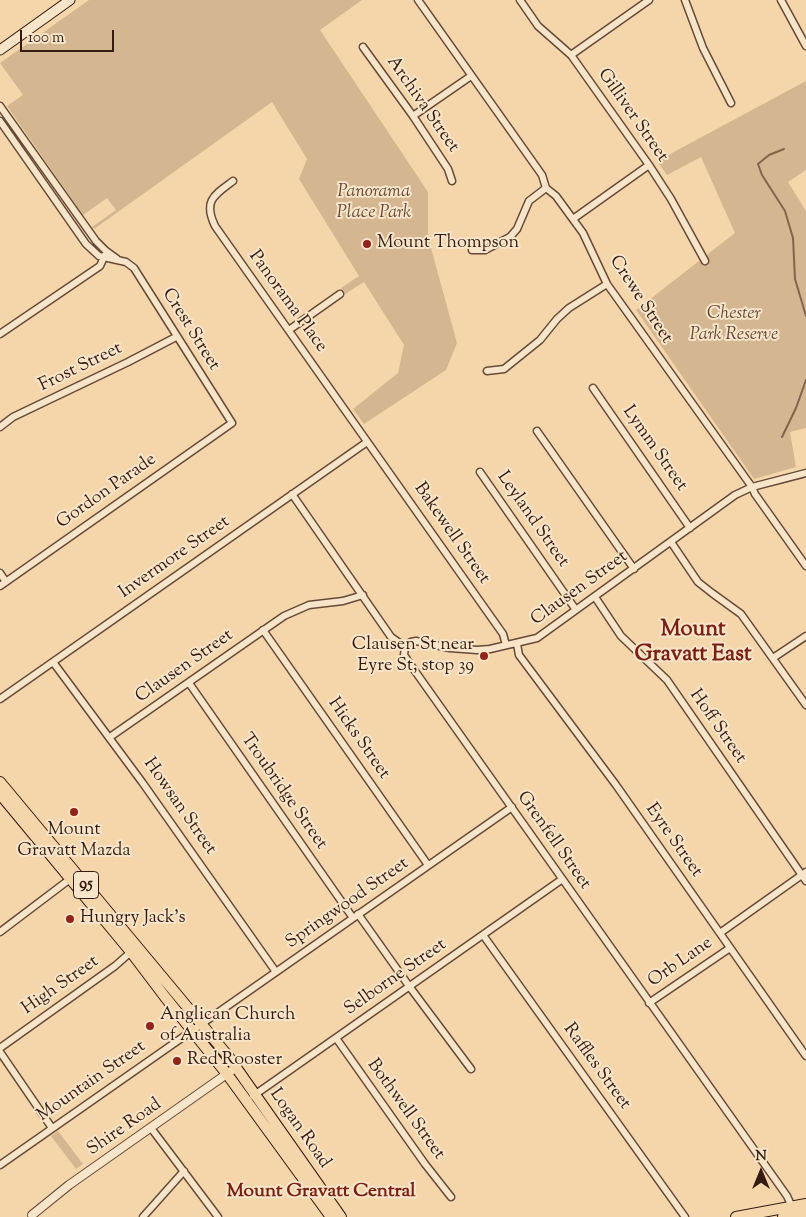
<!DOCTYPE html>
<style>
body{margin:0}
#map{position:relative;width:806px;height:1217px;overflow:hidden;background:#f5d6ab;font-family:"Sorts Mill Goudy",serif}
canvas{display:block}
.north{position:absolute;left:736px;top:1147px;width:50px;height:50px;-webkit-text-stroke:4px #f8e4c8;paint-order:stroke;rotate:0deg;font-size:14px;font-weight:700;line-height:20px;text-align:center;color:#351b11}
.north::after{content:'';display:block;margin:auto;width:18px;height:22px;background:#351b11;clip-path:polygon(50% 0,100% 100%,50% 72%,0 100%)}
.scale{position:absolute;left:20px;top:30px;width:94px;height:22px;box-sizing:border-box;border:2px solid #351b11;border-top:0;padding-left:6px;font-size:15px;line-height:18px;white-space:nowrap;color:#351b11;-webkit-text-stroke:4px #f8e4c8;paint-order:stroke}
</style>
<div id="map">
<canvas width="806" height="1217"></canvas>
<div class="north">N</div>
<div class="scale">100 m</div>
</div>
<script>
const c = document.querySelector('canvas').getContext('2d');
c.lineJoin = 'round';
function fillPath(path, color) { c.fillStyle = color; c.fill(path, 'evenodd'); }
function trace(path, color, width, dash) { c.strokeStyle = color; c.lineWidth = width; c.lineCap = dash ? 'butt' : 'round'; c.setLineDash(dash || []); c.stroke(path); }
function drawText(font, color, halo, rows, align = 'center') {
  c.font = font + ' "Sorts Mill Goudy",serif'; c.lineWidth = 4; c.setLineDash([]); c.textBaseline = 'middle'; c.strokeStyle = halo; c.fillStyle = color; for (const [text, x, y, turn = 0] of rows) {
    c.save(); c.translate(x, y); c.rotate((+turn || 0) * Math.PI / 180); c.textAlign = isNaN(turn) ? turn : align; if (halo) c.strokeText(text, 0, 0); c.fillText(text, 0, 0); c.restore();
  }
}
fillPath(new Path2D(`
 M89,0h273l-42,30 108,162v45l29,106 -11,27 -82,54 -11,-15 45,-36 6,-28 -40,-63 -19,12 -4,-6 18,-12 -60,-97 8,-20 -35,-57 -178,127 -2,-2 24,-17 -9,-12 -24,17 -76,-109 16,-11 -23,-32z
 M806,81v89l-18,12 18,29v217l-16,4 6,35 -42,12 -118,-169 99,-77 -34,-76 -34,18 -10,-14z
 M58,1131l25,33 -7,5 -25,-33z`), '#d4b691');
trace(new Path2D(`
 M784,149l-15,6 -11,9 4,11 23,36 8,27 2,41 11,37
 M782,437l14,-29 10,-28`), '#81654e', 2);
const minor = new Path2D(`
 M418,0l124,175 4,13 10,8 27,37 24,51 145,203 3,7 51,72
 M520,0l18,26 33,29 78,110 22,34 34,62
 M685,0l18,48 28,55
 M781,0l25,46
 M363,47l50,69 35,53 4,12
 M571,55l78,-55
 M0,106l96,135 10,10 11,8
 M413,116l58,-40
 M0,121l86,123 13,12 27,6 8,6 98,155 -232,163
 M233,181c-19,14 -30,20 -18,45l288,408 3,11
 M573,219l76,-54
 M472,250h13l25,-13 7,-8 12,-28 17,-13
 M289,330l51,-36
 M0,334l100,-68 5,-11
 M487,371l17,-2 36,-29 17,-21 12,-11 38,-24
 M593,388l97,140
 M0,427l13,-10 115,-55 48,-25
 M537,431l97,138
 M480,472l96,138
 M292,494l99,143 14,10
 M671,542l27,40 14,11 29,21 65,91
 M0,573l6,9
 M595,597l26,39 46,44 139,201
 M263,630l165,235
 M517,644l2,11 97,130 190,271
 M405,647l-1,8 6,9 377,532 5,11
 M405,647l6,-5 5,-1 34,7 27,2 13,-1 47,-11 198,-143 17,-8 54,-14
 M773,658l33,-22
 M53,662l89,120 134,190
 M189,683l164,235
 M0,699l367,-257
 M110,737l174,-121 25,-11 34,-4 20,-6
 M358,914l51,72 62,83
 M0,932l70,-53
 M720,933l86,-61
 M483,935l202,282
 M649,1003l81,-55
 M336,1038l89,126 26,33
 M0,1048l115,-82 17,-15
 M0,1052l52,76
 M253,1096l308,-216
 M151,1128l67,89
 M0,1165l512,-358
 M143,1217l41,-46`);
const tertiary = new Path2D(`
 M32,1215l37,-30 162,-114`);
const secondary = new Path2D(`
 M0,50l70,-50`);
const primary = new Path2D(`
 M0,782l228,274 113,161
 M0,794l131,158 34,45 62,77 104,143
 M736,1217l70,-13
 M783,1217l23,-4`);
trace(minor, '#654a38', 9);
trace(tertiary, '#654a38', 10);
trace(secondary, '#351b11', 11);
trace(primary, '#351b11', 12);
trace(minor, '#f8e4c8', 6);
trace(tertiary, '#f8e4c8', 8);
trace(secondary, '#f8e4c8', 9);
trace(primary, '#f5d6ab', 10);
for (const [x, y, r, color] of [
 [367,244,5,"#8f2418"],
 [484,656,5,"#8f2418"],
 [74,812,5,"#8f2418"],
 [70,919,5,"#8f2418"],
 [150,1026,5,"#8f2418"],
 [177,1061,5,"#8f2418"]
]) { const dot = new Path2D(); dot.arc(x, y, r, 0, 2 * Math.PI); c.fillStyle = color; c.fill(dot); trace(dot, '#f8e4c8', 2); }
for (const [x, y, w] of [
 [86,885,25]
]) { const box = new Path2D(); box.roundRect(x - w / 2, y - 13.5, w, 27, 4); c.fillStyle = '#f8e4c8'; c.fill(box); trace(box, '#351b11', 1); }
drawText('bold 16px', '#351b11', null, [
 ["95",86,885]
]);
drawText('18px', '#351b11', '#f8e4c8', [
 ["Archiva Street",422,105,55],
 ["Gilliver Street",632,116,55],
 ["Crewe Street",640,300,57],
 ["Panorama Place",287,302,54],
 ["Crest Street",190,330,58],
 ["Frost Street",81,368,-26],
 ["Lymm Street",654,449,55],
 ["Gordon Parade",107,492,-35],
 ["Leyland Street",532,520,55],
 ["Bakewell Street",451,534,55],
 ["Invermore Street",175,558,-35],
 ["Clausen Street",580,589,-36],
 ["Clausen Street",185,667,-35],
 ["Hoff Street",717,727,55],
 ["Hicks Street",358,739,55],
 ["Troubridge Street",283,792,55],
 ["Howsan Street",179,807,55],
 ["Grenfell Street",553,841,55],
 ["Eyre Street",673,841,55],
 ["Springwood Street",348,904,-35],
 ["Orb Lane",681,963,-35],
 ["Selborne Street",396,978,-35],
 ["High Street",61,986,-35],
 ["Raffles Street",596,1067,54],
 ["Mountain Street",92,1082,-35],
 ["Bothwell Street",405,1110,54],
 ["Shire Road",125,1128,-35],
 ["Logan Road",299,1129,55]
]);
drawText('italic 18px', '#654a37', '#f8e4c8', [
 ["Panorama",374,193],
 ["Place Park",374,214],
 ["Chester",734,315],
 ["Park Reserve",734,336]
]);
drawText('18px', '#351b11', '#f8e4c8', [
 ["Mount Thompson",377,244],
 ["Clausen St near",474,646,"right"],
 ["Eyre St, stop 39",474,667,"right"],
 ["Mount",74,831,"center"],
 ["Gravatt Mazda",74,852,"center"],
 ["Hungry Jack's",80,919],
 ["Anglican Church",160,1016],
 ["of Australia",160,1037],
 ["Red Rooster",187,1061]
], 'left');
drawText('bold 19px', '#7a1f14', '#f8e4c8', [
 ["Mount Gravatt Central",321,1193]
]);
drawText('bold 22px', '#7a1f14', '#f8e4c8', [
 ["Mount",693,631],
 ["Gravatt East",693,656]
]);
</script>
